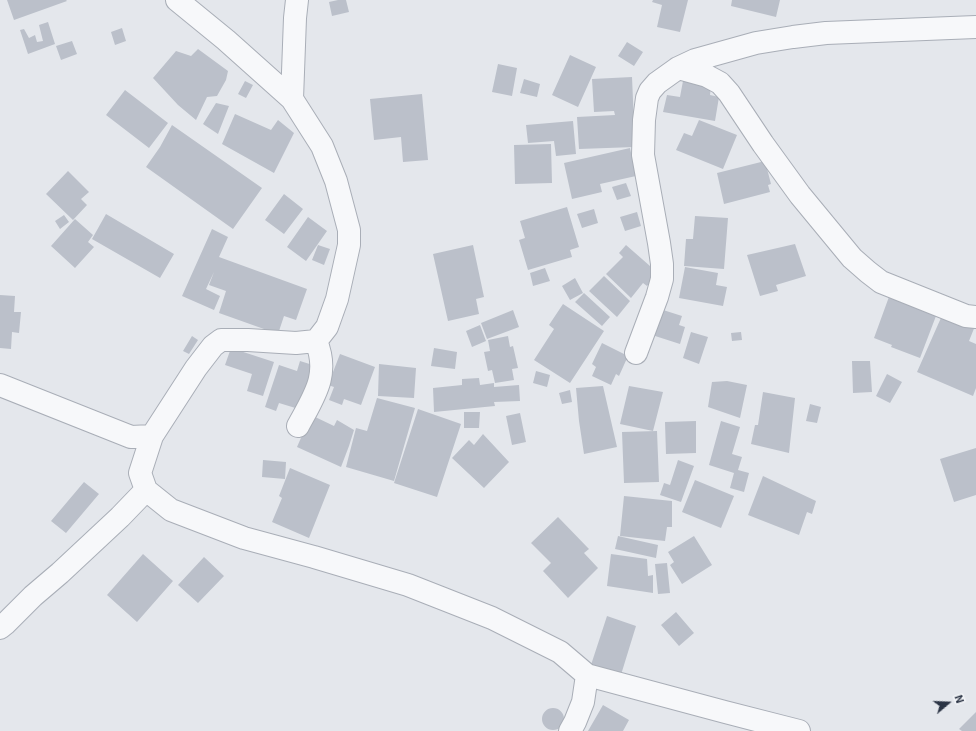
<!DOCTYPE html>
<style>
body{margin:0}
#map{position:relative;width:976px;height:731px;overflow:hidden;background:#e4e7ec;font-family:"Exo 2",sans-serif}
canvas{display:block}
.north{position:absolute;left:928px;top:683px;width:40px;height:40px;-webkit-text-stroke:3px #f4f6f9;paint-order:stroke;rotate:71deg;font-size:11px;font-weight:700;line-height:16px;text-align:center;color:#2b3445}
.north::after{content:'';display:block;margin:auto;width:14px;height:18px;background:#2b3445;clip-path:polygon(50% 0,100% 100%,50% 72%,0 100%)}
</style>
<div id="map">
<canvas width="976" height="731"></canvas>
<div class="north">N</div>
</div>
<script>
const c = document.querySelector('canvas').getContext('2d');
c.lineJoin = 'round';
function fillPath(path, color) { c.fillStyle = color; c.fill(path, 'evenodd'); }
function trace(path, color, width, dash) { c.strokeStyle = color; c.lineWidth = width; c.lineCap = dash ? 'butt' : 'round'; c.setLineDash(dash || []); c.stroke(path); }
fillPath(new Path2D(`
 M7,0h59l1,1 -53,19z
 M338,0h8l3,12 -17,4 -3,-14z
 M653,0h35l-8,32 -23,-5 5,-22 -10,-3z
 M732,0h48l-4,17 -45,-11z
 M48,22l7,22 -27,10 -8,-24 4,-1 5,9 6,-3 2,7 6,-1 -4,-16z
 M122,28l4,13 -11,4 -4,-13z
 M72,41l5,13 -16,6 -5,-14z
 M627,42l16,10 -9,14 -16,-10z
 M198,49l30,22 -2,9 -9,16 -10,1 -11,23 -18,-15 -25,-27 23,-27 15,5z
 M570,55l26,12 -18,40 -26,-12z
 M498,64l19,4 -5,28 -20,-4z
 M632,77l3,70 -56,2 -2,-32 38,-2 -1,-4 -20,1 -2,-33z
 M524,79l16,5 -3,13 -17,-4z
 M245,81l8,4 -7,13 -8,-4z
 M683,81l28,5 -1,9 9,2 -4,24 -52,-9 4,-17 13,2z
 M125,90l43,33 -19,25 -43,-33z
 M422,94l6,66 -25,2 -2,-25 -27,3 -4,-41z
 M216,103l13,3 -11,28 -15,-10z
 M235,114l36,16 7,-10 16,13 -20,40 -52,-29z
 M699,120l38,15 -14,34 -47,-19 8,-17 8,3z
 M573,121l3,33 -20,2 -2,-15 -26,2 -2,-18z
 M172,125l90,63 -29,41 -87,-62 14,-20z
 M551,144l1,39 -37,1 -1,-39z
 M630,148l6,28 -36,8 2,8 -30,7 -8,-36z
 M765,161l6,23 -3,1 2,7 -46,12 -7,-31z
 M68,171l21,21 -8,7 6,6 -14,15 -27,-26z
 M626,183l5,13 -14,4 -5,-13z
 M284,194l19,15 -19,25 -19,-14z
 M567,207l12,40 -9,3 2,7 -44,13 -9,-30 6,-2 -5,-17z
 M594,209l4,14 -16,5 -5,-14z
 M637,212l4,14 -16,5 -5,-14z
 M106,214l68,40 -14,24 -68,-39z
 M64,215l5,7 -9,7 -5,-8z
 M695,216l33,2 -4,51 -40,-3 2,-27h7z
 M308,217l19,14 -21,30 -19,-14z
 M75,219l18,16 -5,7 6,5 -19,21 -24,-22z
 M212,229l16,8 -9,20 88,32 -11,31 -12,-4 -6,18 -59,-21 7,-22 -17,-6 5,-13 -8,17 14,7 -6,14 -32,-14z
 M795,244l11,32 -30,9 2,6 -18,5 -13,-41z
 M318,245l12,4 -6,16 -12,-5z
 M473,245l11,52 -8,2 3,15 -31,7 -15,-67z
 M626,245l32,28 -11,13 -4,-3 -12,15 -25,-24 17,-17 -4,-4z
 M685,267l33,6 -2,12 11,2 -4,19 -44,-8z
 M545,268l5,13 -17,5 -3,-13z
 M604,276l26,25 -13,16 -28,-26z
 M575,278l8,15 -13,7 -8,-14z
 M584,293l26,24 -8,9 -27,-24z
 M890,294l27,14 19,8 -16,42 -29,-11 1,-2 -18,-7z
 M0,295l15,1 -1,16h7l-2,21 -7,-1 -1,17 -11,-1z
 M563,304l41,27 -34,52 -36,-23 20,-31 -5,-4z
 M660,309l22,7 -3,9 6,2 -5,17 -28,-9z
 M513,310l6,17 -32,12 -6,-16z
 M944,311l31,15 -6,15 7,3v44l-3,8 -56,-24z
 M480,325l6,16 -14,6 -6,-16z
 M691,332l17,5 -9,27 -16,-6z
 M741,332l1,8 -10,1 -1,-8z
 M192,336l6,4 -9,14 -6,-3z
 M508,336l2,11 3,-1 5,22 -6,1 2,11 -19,3 -3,-13 -4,1 -4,-19 6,-1 -2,-11z
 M602,343l26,13 -9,20 -3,-2 -5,11 -19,-9 4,-9 -4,-3z
 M231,348l43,14 -11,34 -16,-5 5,-17 -27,-9z
 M434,348l23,4 -2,17 -24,-3z
 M340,354l35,13 -14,38 -17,-6 -2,6 -13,-5 5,-13 -6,-2z
 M300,361l16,5 -14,44 -23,-7 -3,8 -11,-4 14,-42 18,6z
 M852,361h18l2,31 -19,1z
 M379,364l37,4 -2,30 -36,-2z
 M536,371l14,4 -3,12 -14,-4z
 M887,374l15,8 -12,21 -14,-7z
 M479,378l1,7 14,-2v4l25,-2 1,16 -26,1 1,4 -61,6 -1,-24 29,-3v-6z
 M727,381l20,4 -7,33 -32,-11 4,-25z
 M603,386l14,61 -33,7 -5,-33 -3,-33z
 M629,386l34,6 -10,39 -33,-7z
 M570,390l2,12 -10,2 -3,-11z
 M763,392l32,6 -6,55 -38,-9 4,-19h3z
 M377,398l38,10 -21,73 -48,-14 10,-39 11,3z
 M810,404l11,3 -4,16 -11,-2z
 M418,409l43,15 -24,73 -43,-14z
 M464,412h16l-1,16h-15z
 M520,413l6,29 -14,3 -6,-29z
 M311,415l23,11 3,-6 17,10 -5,16 -8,21 -44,-20z
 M696,421v32l-30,1 -1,-32z
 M721,421l19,6 -8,27 10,3 -4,13 11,3 -5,19 -14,-4 4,-15 -25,-8z
 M657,431l2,51 -35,1 -2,-51z
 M483,434l26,28 -25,26 -32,-30 17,-18 5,5z
 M976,448v47l-22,7 -14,-43z
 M263,460l23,2 -1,17 -23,-2z
 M678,460l16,6 -13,36 -21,-7 4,-12 6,2z
 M290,468l40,17 -21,53 -37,-16 10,-24 -3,-2z
 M763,476l53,25 -4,13 -5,-2 -8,23 -51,-20z
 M695,480l39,16 -13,32 -39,-16z
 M84,482l15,12 -33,39 -15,-12z
 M624,496l48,5v26h-5l-2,14 -45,-5z
 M558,517l31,32 -5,4 14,15 -30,30 -25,-27 8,-8 -20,-20z
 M618,536l40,9 -2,13 -41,-9z
 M694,536l18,29 -30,19 -12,-19 4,-3 -6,-10z
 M143,554l30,27 -36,41 -30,-27z
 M611,554l36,5 1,17 5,-1v18l-46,-7z
 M204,557l20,19 -26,27 -20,-18z
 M667,563l3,30 -12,1 -3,-30z
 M676,612l18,21 -15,13 -18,-21z
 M607,616l29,10 -16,52 -30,-10z
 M603,705l26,15 -6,11h-35z
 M542 719a11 11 0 1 1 22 0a11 11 0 1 1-22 0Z
 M976,712v19h-14l-3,-2z`), '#bbc0ca');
const street = new Path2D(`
 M177,0l49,40 66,59
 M297,0l-2,18 -3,81 30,47 14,35 13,49v15l-12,54 -10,28 -11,14c14,34 -2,55 -18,85
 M678,68l29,8 13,7 9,10 34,51 37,51 52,63 16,14 13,10 85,34 10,1
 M636,353l21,-56 5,-18v-15l-3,-21 -16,-88 1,-35 3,-22 3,-7 7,-8 21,-15 17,-8 61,-17 37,-6 33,-4 150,-6
 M0,385l131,52 21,-1 44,-68 17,-22 8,-6h27l48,3 20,-2
 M152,436l-12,37 6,17 25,20 73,28 70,19 94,28 84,33 68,34 27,23 -4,27 -8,20 -5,9
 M0,628l5,-4 28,-28 27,-23 60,-56 26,-27
 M587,675l138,37 74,19`);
trace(street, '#a9aeb7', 24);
trace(street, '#f7f8fa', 22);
</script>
